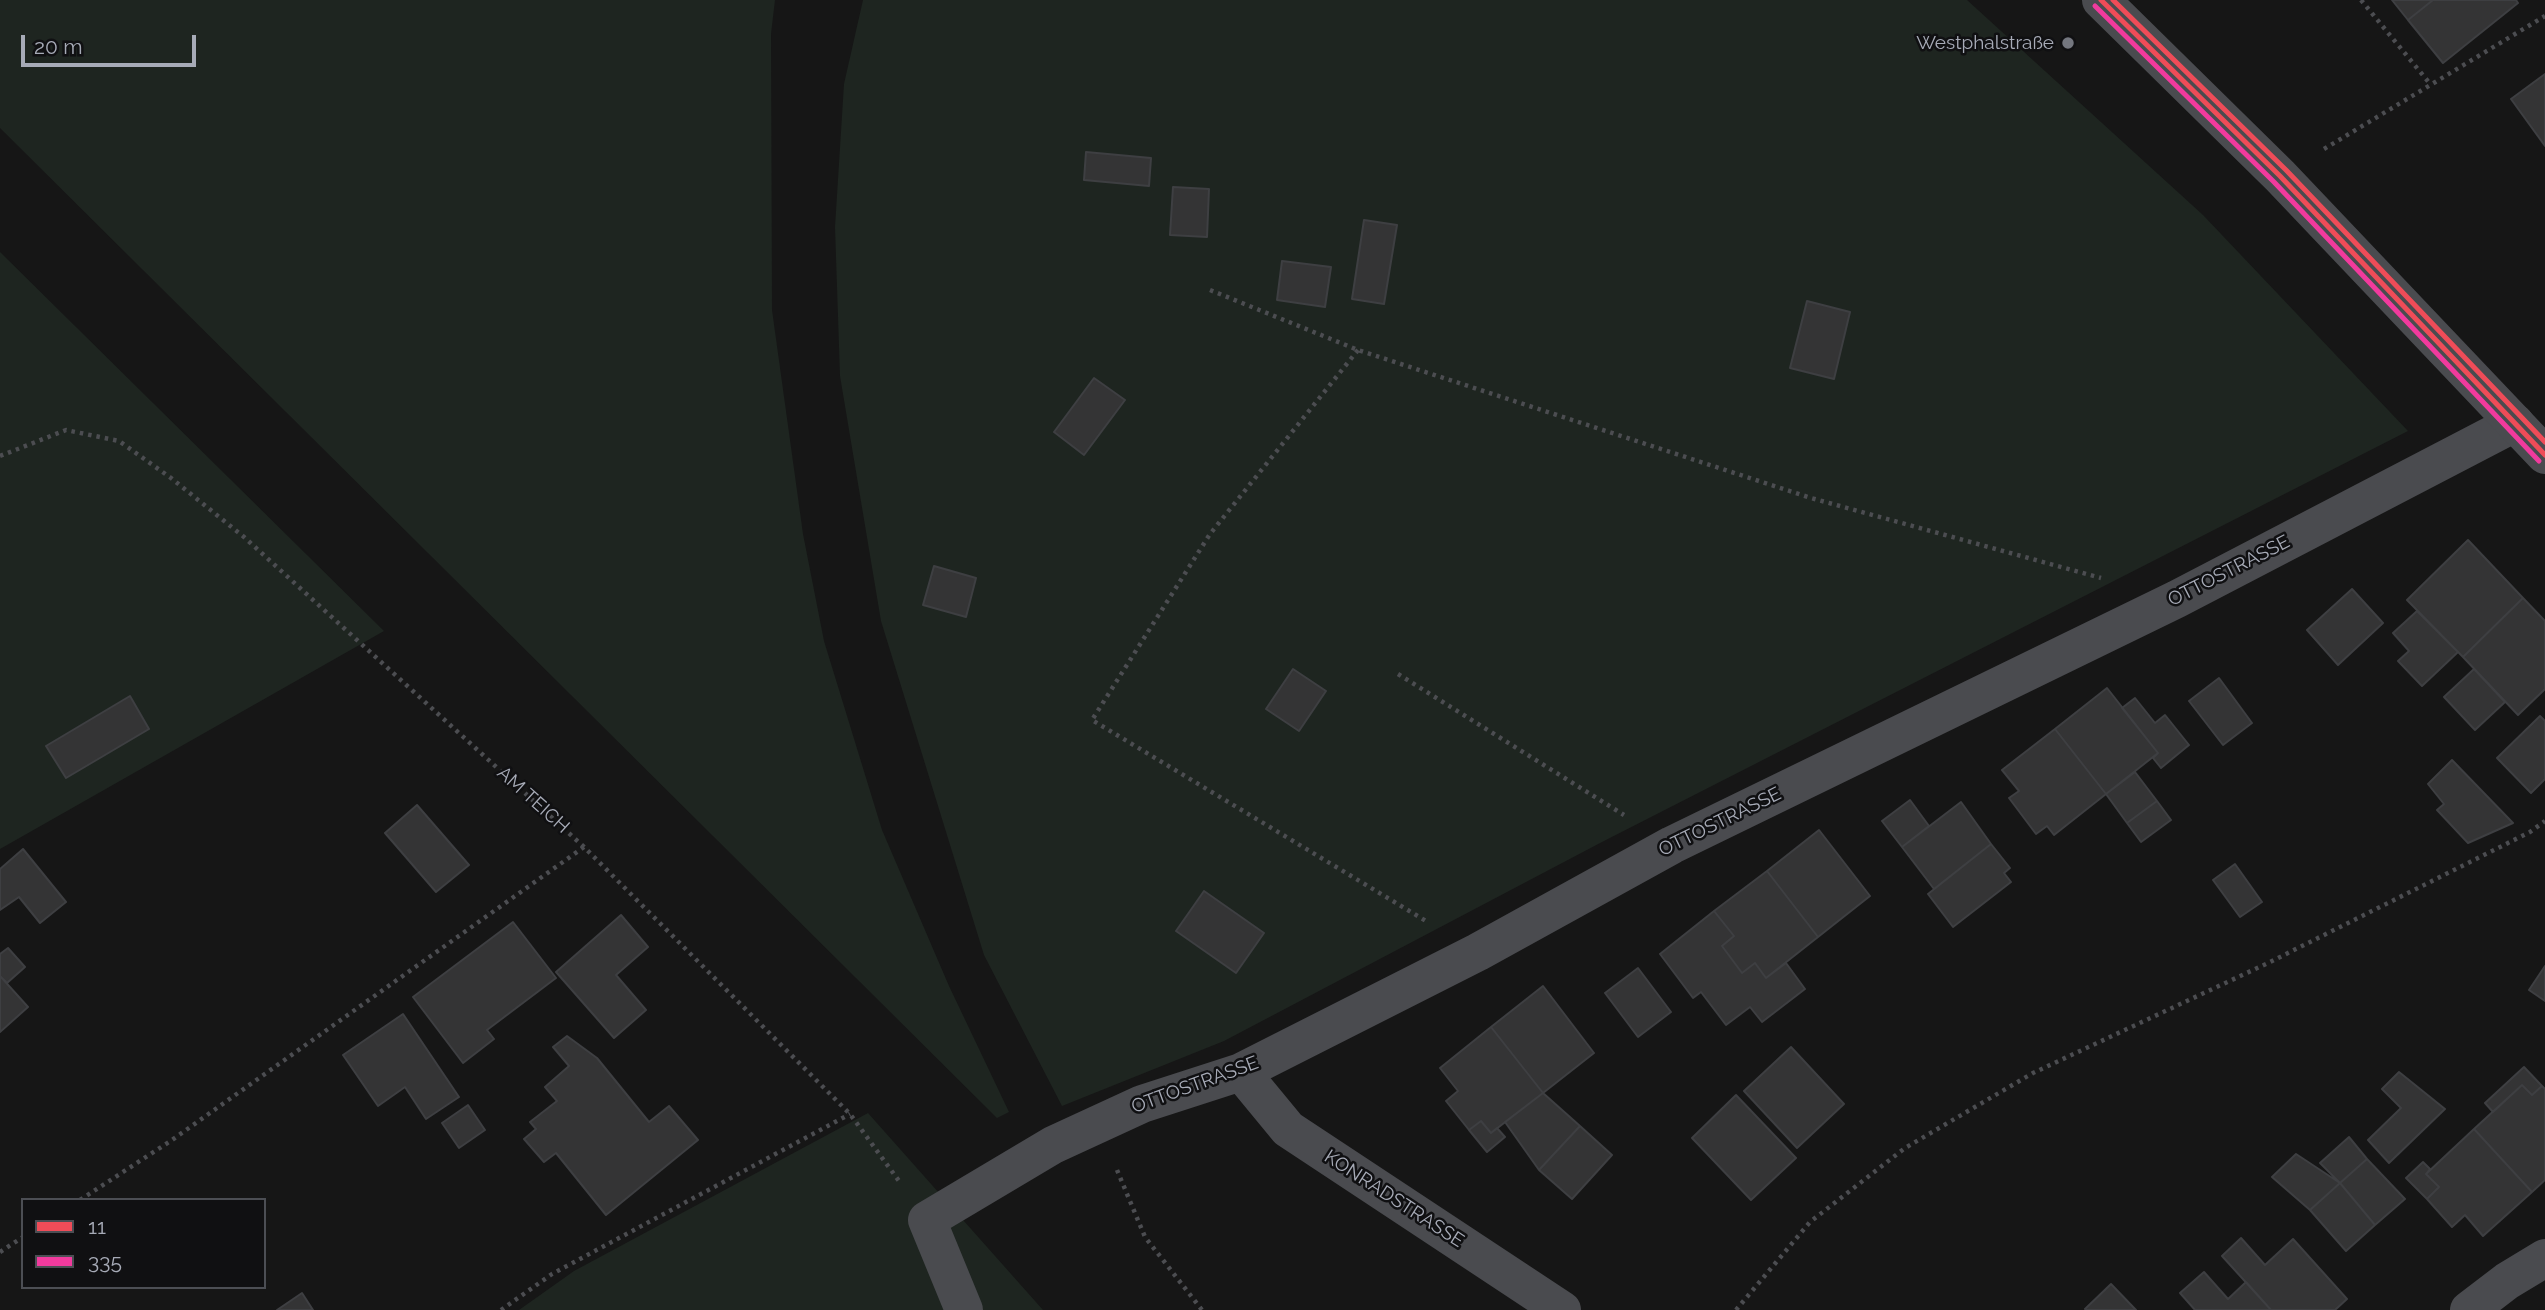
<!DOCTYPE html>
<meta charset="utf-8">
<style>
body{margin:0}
#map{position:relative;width:2545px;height:1310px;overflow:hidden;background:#161616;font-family:Raleway,sans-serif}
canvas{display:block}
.legend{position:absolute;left:21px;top:1198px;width:245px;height:91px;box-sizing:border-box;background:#101012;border:2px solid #4c4e54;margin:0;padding:9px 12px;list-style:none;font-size:21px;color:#a7abb7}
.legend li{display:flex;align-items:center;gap:14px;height:35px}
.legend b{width:35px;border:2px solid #4c4e54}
.scale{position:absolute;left:21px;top:35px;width:175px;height:32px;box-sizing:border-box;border:4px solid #a7abb7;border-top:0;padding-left:9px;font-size:21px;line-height:24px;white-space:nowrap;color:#a7abb7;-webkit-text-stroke:5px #101012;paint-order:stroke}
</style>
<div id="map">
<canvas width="2545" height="1310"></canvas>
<ul class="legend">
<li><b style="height:9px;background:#ef4c58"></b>11</li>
<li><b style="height:9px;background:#f13a9d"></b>335</li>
</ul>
<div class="scale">20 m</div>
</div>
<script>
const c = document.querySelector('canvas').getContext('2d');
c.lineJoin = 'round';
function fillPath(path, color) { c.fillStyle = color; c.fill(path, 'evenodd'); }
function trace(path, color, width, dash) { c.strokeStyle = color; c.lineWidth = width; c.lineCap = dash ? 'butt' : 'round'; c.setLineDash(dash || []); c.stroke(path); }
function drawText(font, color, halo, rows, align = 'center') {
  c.font = font + ' Raleway,sans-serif'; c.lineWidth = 5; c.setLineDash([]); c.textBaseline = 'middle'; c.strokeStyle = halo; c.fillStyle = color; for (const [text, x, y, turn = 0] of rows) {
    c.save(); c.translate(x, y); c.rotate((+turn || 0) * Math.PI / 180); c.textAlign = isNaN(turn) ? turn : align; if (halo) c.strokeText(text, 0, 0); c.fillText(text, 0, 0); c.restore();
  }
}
fillPath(new Path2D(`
 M0,0h775l-4,34 1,276 31,224 21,107 58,189 67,156 60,126 -12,6 -997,-990z
 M863,0h1104l236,215 205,216 -806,411 -378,199 -162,65 -78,-151 -103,-334 -41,-245 -5,-149 9,-143z
 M0,252l384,379 -384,218z
 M868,1113l175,197h-524l55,-39z`), '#1e2520');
const building = new Path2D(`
 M2392,0h41l-25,20z
 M2433,0h83l2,3 -75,60 -35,-43z
 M2545,74v72l-34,-47z
 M1086,152l65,6 -2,28 -65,-6z
 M1173,187l36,2 -2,48 -37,-2z
 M1364,220l33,5 -13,79 -32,-5z
 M1282,261l49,6 -6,40 -48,-7z
 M1807,301l43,11 -16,67 -44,-11z
 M1094,378l31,22 -41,55 -30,-23z
 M2468,540l55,58 -60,59 -56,-57z
 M934,566l42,12 -10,39 -43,-12z
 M2352,589l31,34 -45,42 -31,-35z
 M2523,598l22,23v68l-27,26 -55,-58z
 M2417,611l41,41 -36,34 -24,-25 11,-10 -16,-18z
 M1293,669l33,22 -27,40 -33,-22z
 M2474,669l31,33 -30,28 -31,-33z
 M2219,678l33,45 -29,22 -34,-44z
 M2107,688l51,65 -52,41 -51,-65z
 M130,696l19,33 -83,49 -20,-32z
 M2135,698l20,25 10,-8 24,30 -28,23 -8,-10 5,-5 -36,-45z
 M2540,716l5,5v58l-14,14 -34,-35z
 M2055,729l51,65 -52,41 -7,-9 -11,8 -27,-36 10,-7 -17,-21z
 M2452,760l61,63 -45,20 -31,-33 7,-6 -16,-20z
 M2135,772l22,29 -30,22 -21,-29z
 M1910,800l19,26 -27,21 -20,-26z
 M2157,801l14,19 -30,22 -14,-19z
 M1961,802l30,42 -57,45 -32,-42z
 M417,805l52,60 -33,27 -51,-59z
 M1819,830l51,66 -52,41 -51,-66z
 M1991,844l19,24 -6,5 7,9 -58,45 -25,-33z
 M23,849l43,53 -26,21 -21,-26 -19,13v-41z
 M2235,864l27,38 -22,15 -27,-37z
 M1767,871l51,66 -52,41 -11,-15 -13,10 -20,-27 12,-10 -20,-25z
 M1204,891l60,42 -28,40 -60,-42z
 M1714,911l20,25 -12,10 20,27 13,-10 11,15 20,-15 19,26 -43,33 -12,-15 -24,18 -25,-33 -8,6 -33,-44z
 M621,915l27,32 -32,28 30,35 -32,28 -58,-66z
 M513,922l43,56 -69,52 7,9 -31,24 -50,-66z
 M8,948l17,19 -18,16 -7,-7v-22z
 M2545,966v35l-16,-11z
 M1638,968l33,44 -33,25 -33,-44z
 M0,976l28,31 -28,25z
 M1543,986l51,67 -51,40 -52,-66z
 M403,1014l56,83 -33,22 -21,-32 -27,19 -35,-51z
 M1491,1027l52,66 -52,40 -10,-12 -12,9 -23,-29 12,-10 -18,-23z
 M567,1036l30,22 52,64 20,-16 29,34 -92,75 -50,-62 -12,9 -20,-23 12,-10 -6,-7 27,-21 -12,-14 24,-21 -16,-19z
 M1791,1047l53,57 -47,44 -53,-57z
 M2524,1067l18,19 -10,9 -10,-10 -29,27 -8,-9z
 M2399,1072l46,37 -56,54 -21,-23 33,-32 -19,-19z
 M2522,1085l10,10 10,-9 3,3v91l-13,12 -58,-63z
 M1543,1093l37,33 -41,44 -34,-48z
 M1736,1095l60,63 -45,42 -59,-62z
 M468,1105l17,25 -26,18 -17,-25z
 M1481,1121l10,12 6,-5 8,9 -18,15 -18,-22z
 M1580,1126l32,29 -40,44 -33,-29z
 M2474,1129l58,63 -49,44 -18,-21 -13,12 -25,-28 12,-12 -13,-13z
 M2349,1137l18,22 -27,24 -20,-20z
 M2296,1154l44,29 -30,27 -38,-33z
 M2367,1159l38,40 -30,26 -35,-42z
 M2423,1162l7,7 -4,5 13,13 -12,12 -21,-21z
 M2340,1183l35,42 -29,26 -36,-41z
 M2241,1238l24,27 28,-26 54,60 -12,11h-64l-49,-54z
 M2204,1272l24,27 18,-17 25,28h-76l-15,-17z
 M2111,1284l25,26h-50l-1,-1z
 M302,1293l11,17h-36z`);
fillPath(building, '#343435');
trace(building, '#3e3f42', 2);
trace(new Path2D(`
 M2361,0l70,85
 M2324,149l221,-133
 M1210,290l148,60 453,148 290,80
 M1358,350l-148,184 -118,186 334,201
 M0,456l66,-26 53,11 52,37 73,59 340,310 266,267 49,67
 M1398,674l226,141
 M1117,1170l28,67 57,73
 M80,1200l92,-60 412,-293
 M0,1252l23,-15
 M501,1310l51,-36 298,-160
 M1736,1310l74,-88 95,-74 128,-75 235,-110 262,-131 15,-11`), '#4c4d51', 4.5, [3.5, 5]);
trace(new Path2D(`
 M1241,1072l47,57 274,181
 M964,1310l-37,-90 126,-75 89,-41 99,-32 237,-120 194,-107 505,-246 338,-176
 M2469,1310l38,-29 38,-23`), '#4a4b4f', 38);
trace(new Path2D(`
 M2101,0l179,176 265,279`), '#4a4b4f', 38);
trace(new Path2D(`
 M2101,0l179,176 265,279`), '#ef4c58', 5);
trace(new Path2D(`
 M2095,6l179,176 265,279`), '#f13a9d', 5);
trace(new Path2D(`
 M2113,0l173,170 259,272`), '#ef4c58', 5);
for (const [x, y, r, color] of [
 [2068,43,7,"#74777f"]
]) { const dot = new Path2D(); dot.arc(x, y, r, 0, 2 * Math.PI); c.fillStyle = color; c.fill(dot); trace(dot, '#101012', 2.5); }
drawText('19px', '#a7abb7', '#101012', [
 ["Westphalstraße",2054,43]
], 'right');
drawText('19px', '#a7abb7', '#101012', [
 ["OTTOSTRASSE",2229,571,-27],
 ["AM TEICH",533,800,42],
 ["OTTOSTRASSE",1720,822,-26],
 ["OTTOSTRASSE",1195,1085,-20],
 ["KONRADSTRASSE",1394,1199,33]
]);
</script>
